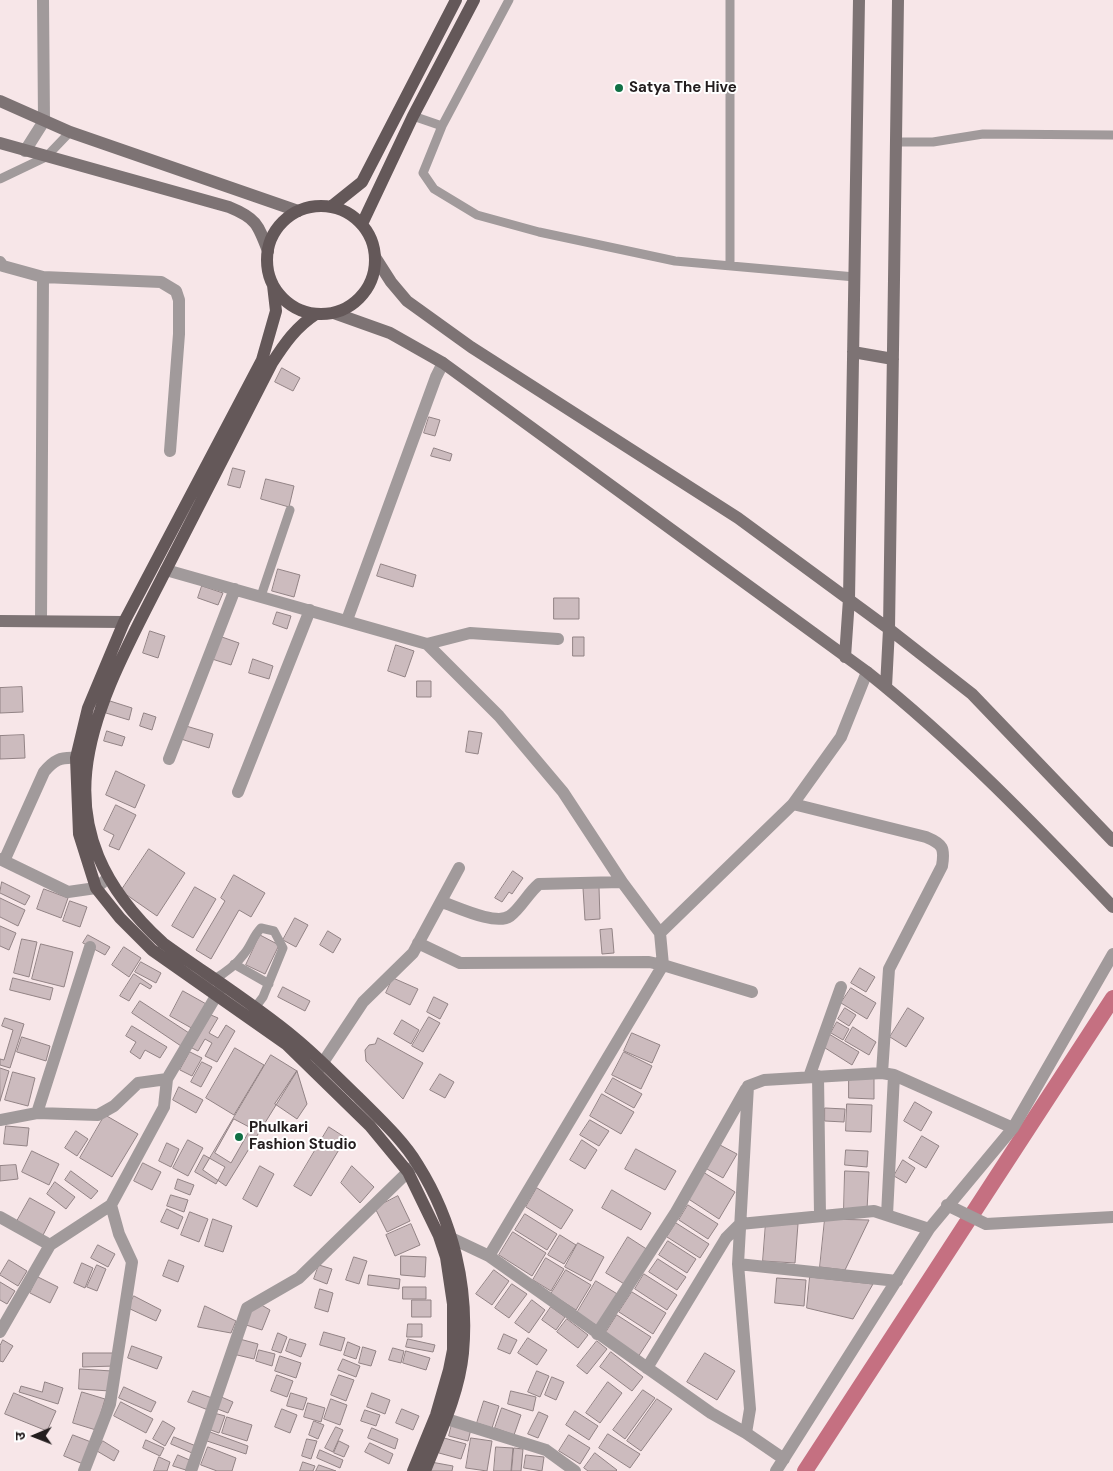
<!DOCTYPE html>
<meta charset="utf-8">
<style>
body{margin:0}
#map{position:relative;width:1113px;height:1471px;overflow:hidden;background:#f7e6e8;font-family:"DM Sans","Noto Sans Devanagari",sans-serif}
canvas{display:block}
.north{position:absolute;left:10px;top:1411px;width:50px;height:50px;-webkit-text-stroke:4px #fff;paint-order:stroke;rotate:269deg;font-size:14px;font-weight:700;line-height:20px;text-align:center;color:#231d1e}
.north::after{content:'';display:block;margin:auto;width:18px;height:22px;background:#231d1e;clip-path:polygon(50% 0,100% 100%,50% 72%,0 100%)}
</style>
<div id="map">
<canvas width="1113" height="1471"></canvas>
<div class="north">उ</div>
</div>
<script>
const c = document.querySelector('canvas').getContext('2d');
c.lineJoin = 'round';
function trace(path, color, width, dash) { c.strokeStyle = color; c.lineWidth = width; c.lineCap = dash ? 'butt' : 'round'; c.setLineDash(dash || []); c.stroke(path); }
function fillPath(path, color) { c.fillStyle = color; c.fill(path, 'evenodd'); }
function drawText(font, color, halo, rows, align = 'center') {
  c.font = font + ' "DM Sans",sans-serif'; c.lineWidth = 4; c.setLineDash([]); c.textBaseline = 'middle'; c.strokeStyle = halo; c.fillStyle = color; for (const [text, x, y, turn = 0] of rows) {
    c.save(); c.translate(x, y); c.rotate((+turn || 0) * Math.PI / 180); c.textAlign = isNaN(turn) ? turn : align; if (halo) c.strokeText(text, 0, 0); c.fillText(text, 0, 0); c.restore();
  }
}
trace(new Path2D(`
 M805,1471l308,-473`), '#c57081', 16);
const building = new Path2D(`
 M282,368l18,10 -7,13 -18,-9z
 M429,417l11,3 -5,16 -11,-3z
 M434,448l18,6 -2,7 -19,-5z
 M233,468l12,3 -5,17 -12,-3z
 M266,479l28,7 -5,21 -28,-8z
 M381,564l35,11 -3,12 -36,-11z
 M278,569l22,6 -6,22 -22,-6z
 M202,586l21,7 -5,12 -20,-7z
 M554,598h25v21h-25z
 M277,612l14,4 -4,13 -14,-5z
 M150,631l15,5 -7,22 -15,-5z
 M219,636l20,7 -8,22 -19,-6z
 M573,637h11v19h-11z
 M396,645l18,6 -9,26 -17,-6z
 M253,659l20,7 -4,13 -20,-6z
 M417,681h14v16h-14z
 M22,687l1,25 -23,1v-25z
 M110,701l22,7 -3,12 -23,-7z
 M144,713l12,4 -4,13 -12,-4z
 M186,726l27,8 -4,14 -28,-9z
 M107,731l18,6 -3,9 -18,-5z
 M469,731l13,2 -4,21 -12,-2z
 M24,735l1,23 -25,1v-23z
 M116,771l29,14 -10,23 -29,-13z
 M116,805l20,10 -17,35 -10,-4 5,-11 -10,-5z
 M149,849l36,24 -28,43 -36,-25z
 M513,871l10,7 -11,16 -3,-2 -7,10 -7,-4z
 M234,875l31,18 -14,24 -12,-7 -28,49 -15,-9 29,-49 -4,-3z
 M2,882l28,14 -5,9 -25,-12z
 M195,887l21,12 -23,39 -21,-12z
 M599,887l1,32 -15,1 -2,-32z
 M44,889l24,9 -7,20 -24,-9z
 M0,898l25,12 -7,16 -18,-9z
 M70,901l17,6 -7,20 -17,-6z
 M295,918l13,7 -12,22 -13,-7z
 M0,926l16,7 -7,17 -9,-4z
 M612,929l2,24 -12,1 -2,-24z
 M328,931l13,8 -8,14 -13,-8z
 M88,935l22,12 -5,8 -22,-12z
 M260,935l19,10 -14,29 -19,-9z
 M22,939l15,3 -8,35 -15,-4z
 M41,944l32,8 -9,35 -32,-8z
 M124,947l17,11 -12,19 -17,-12z
 M141,962l20,11 -5,10 -21,-11z
 M860,968l15,9 -9,15 -15,-9z
 M134,974l18,12 -2,3 -10,-6 -11,18 -9,-5z
 M13,978l40,10 -3,12 -40,-10z
 M393,978l25,11 -8,16 -24,-12z
 M283,987l27,14 -5,10 -27,-14z
 M851,988l25,15 -9,16 -26,-16z
 M183,991l25,14 -13,25 -25,-14z
 M434,997l14,7 -8,15 -13,-7z
 M140,1001l49,32 -8,13 -49,-33z
 M845,1008l11,7 -7,11 -11,-7z
 M908,1008l16,10 -18,29 -16,-10z
 M211,1015l7,3 -9,15 9,5 8,-13 9,6 -18,31 -12,-6 7,-13 -7,-4 -7,12 -6,-3z
 M429,1017l11,6 -17,29 -11,-6z
 M5,1018l19,6 -14,44 -10,-3v-6l4,1 9,-30 -11,-4z
 M402,1020l17,10 -8,14 -17,-10z
 M837,1022l12,7 -6,11 -12,-7z
 M132,1026l35,21 -7,11 -15,-8 -5,9 -10,-7 6,-10 -10,-6z
 M853,1027l23,15 -7,13 -24,-14z
 M632,1033l28,12 -8,18 -28,-12z
 M829,1034l30,18 -7,13 -30,-19z
 M22,1037l28,9 -4,15 -29,-9z
 M378,1038l45,25 -20,36 -37,-38 -1,-11 4,-5 6,-1z
 M235,1048l29,17 -30,50 -28,-17z
 M190,1052l12,6 -10,18 -12,-6z
 M624,1052l28,14 -11,23 -29,-14z
 M271,1055l26,16 -71,115 -23,-16z
 M202,1062l10,5 -11,20 -10,-5z
 M0,1068l9,3 -9,30z
 M297,1071l10,33 -10,15 -22,-15z
 M13,1072l22,6 -7,28 -23,-6z
 M440,1074l14,8 -9,16 -15,-8z
 M849,1077l25,1v21l-25,-1z
 M613,1078l29,16 -8,14 -29,-16z
 M179,1087l24,13 -7,13 -23,-13z
 M602,1094l32,18 -13,22 -31,-18z
 M915,1102l17,10 -11,19 -17,-10z
 M847,1104l25,1 -1,27 -25,-1z
 M825,1108l20,1 -1,13 -19,-1z
 M105,1115l33,19 -26,43 -32,-19z
 M234,1119l17,9 -20,35 -16,-10z
 M590,1120l19,11 -10,15 -19,-11z
 M6,1126l23,2 -2,18 -23,-2z
 M329,1127l17,11 -35,58 -17,-10z
 M76,1131l12,8 -11,17 -12,-8z
 M922,1136l17,10 -13,22 -17,-10z
 M188,1140l15,8 -15,28 -15,-8z
 M582,1140l15,10 -12,19 -15,-9z
 M167,1143l12,6 -8,18 -12,-6z
 M720,1145l17,9 -14,24 -16,-9z
 M636,1149l40,22 -11,19 -40,-21z
 M846,1150l22,1 -1,16 -22,-2z
 M32,1151l27,13 -10,21 -27,-13z
 M204,1155l21,12 -9,17 -21,-12z
 M903,1160l12,8 -9,15 -12,-7z
 M143,1163l18,9 -9,18 -18,-9z
 M16,1165l2,14 -18,2v-15z
 M260,1166l14,8 -17,33 -14,-8z
 M352,1166l22,21 -14,16 -19,-20z
 M71,1171l27,20 -7,8 -26,-19z
 M845,1171l24,1 -2,38 -23,-1z
 M703,1172l32,20 -16,27 -32,-21z
 M178,1179l16,6 -4,10 -15,-6z
 M55,1182l20,15 -9,12 -19,-15z
 M537,1188l36,22 -12,19 -35,-22z
 M612,1190l39,23 -10,17 -39,-22z
 M171,1195l17,5 -4,12 -17,-6z
 M398,1196l12,25 -23,11 -12,-24z
 M30,1198l25,14 -13,25 -26,-14z
 M688,1205l30,19 -10,15 -29,-19z
 M167,1209l16,8 -5,12 -17,-7z
 M190,1212l18,7 -9,23 -18,-7z
 M525,1214l32,20 -10,16 -32,-20z
 M213,1219l19,7 -9,26 -18,-6z
 M825,1219l44,1 -24,50 -25,-3z
 M766,1222l32,2 -3,39 -32,-2z
 M676,1223l33,21 -9,14 -33,-21z
 M411,1224l9,21 -25,11 -9,-21z
 M513,1232l33,21 -14,23 -33,-21z
 M560,1235l16,10 -12,19 -16,-9z
 M628,1237l20,13 -22,35 -20,-12z
 M668,1241l28,18 -9,14 -28,-18z
 M578,1243l26,14 -13,24 -26,-14z
 M98,1245l17,9 -7,13 -17,-9z
 M401,1256l25,1 -1,20 -24,-2z
 M354,1257l13,4 -8,23 -13,-4z
 M546,1258l18,11 -13,22 -18,-11z
 M658,1259l28,18 -9,13 -28,-18z
 M9,1260l18,11 -9,15 -18,-11z
 M169,1260l15,6 -6,16 -15,-6z
 M82,1263l11,5 -8,20 -11,-5z
 M97,1265l9,4 -9,22 -10,-4z
 M319,1265l13,4 -5,15 -13,-5z
 M494,1270l15,11 -17,24 -16,-11z
 M566,1270l25,15 -15,25 -25,-16z
 M644,1274l33,21 -10,15 -32,-21z
 M369,1275l31,4 -1,10 -31,-4z
 M38,1277l20,10 -8,16 -20,-10z
 M810,1277l63,7 -20,35 -46,-11z
 M777,1278l29,2 -2,26 -29,-3z
 M596,1281l23,14 -20,32 -22,-14z
 M0,1282l15,9 -8,13 -7,-4z
 M512,1284l15,10 -18,24 -14,-10z
 M403,1287h23v12h-23z
 M320,1289l13,4 -5,19 -13,-4z
 M632,1292l34,21 -13,21 -34,-22z
 M134,1296l27,14 -5,11 -28,-13z
 M412,1300h19v17h-19z
 M532,1300l13,10 -16,23 -14,-10z
 M258,1303l12,7 -8,20 -19,-6z
 M205,1306l31,15 -5,12 -33,-6z
 M551,1307l14,10 -9,13 -14,-10z
 M617,1315l34,22 -13,20 -33,-23z
 M567,1319l21,16 -10,13 -21,-16z
 M408,1324h14v13h-15z
 M324,1332l21,6 -4,13 -21,-6z
 M278,1333l9,4 -6,16 -9,-3z
 M504,1334l13,6 -7,14 -12,-5z
 M236,1338l22,6 -4,15 -21,-5z
 M528,1338l19,12 -10,15 -19,-12z
 M290,1339l16,5 -5,13 -15,-6z
 M408,1339l27,6 -2,7 -27,-5z
 M3,1340l10,6 -10,16 -3,-1v-15z
 M597,1341l10,8 -20,25 -10,-8z
 M348,1342l12,5 -4,12 -12,-4z
 M132,1346l30,11 -5,12 -29,-11z
 M363,1347l13,4 -5,15 -12,-3z
 M393,1348l11,3 -3,12 -12,-3z
 M259,1350l16,4 -3,12 -16,-5z
 M406,1351l24,7 -4,12 -23,-7z
 M611,1352l32,25 -11,14 -32,-24z
 M83,1353h32v13l-32,1z
 M705,1353l30,18 -18,29 -30,-18z
 M280,1356l21,7 -5,15 -21,-7z
 M343,1359l17,7 -4,11 -18,-7z
 M80,1369l32,2 -2,20 -31,-2z
 M537,1371l12,5 -9,21 -12,-5z
 M277,1375l16,6 -6,16 -16,-6z
 M339,1375l15,5 -8,21 -15,-6z
 M552,1377l12,5 -8,18 -11,-5z
 M45,1382l18,6 -5,16 -39,-12 2,-6 21,6z
 M608,1382l14,11 -22,30 -14,-10z
 M124,1387l32,15 -5,10 -32,-14z
 M643,1390l12,8 -30,41 -12,-9z
 M193,1391l19,7 -4,12 -20,-8z
 M511,1391l25,6 -3,14 -25,-7z
 M82,1392l23,7 -9,31 -23,-7z
 M14,1393l42,18 -9,20 -42,-17z
 M291,1393l16,5 -4,12 -16,-4z
 M372,1393l18,7 -5,14 -18,-7z
 M219,1396l14,6 -5,11 -13,-5z
 M331,1399l16,6 -7,20 -16,-6z
 M657,1399l15,10 -31,42 -14,-10z
 M484,1401l15,5 -7,22 -15,-5z
 M121,1402l32,17 -7,14 -32,-17z
 M308,1403l17,5 -4,14 -17,-5z
 M502,1408l19,7 -7,20 -19,-7z
 M282,1409l15,6 -7,18 -15,-6z
 M402,1409l17,7 -6,14 -17,-7z
 M365,1410l15,5 -4,11 -15,-5z
 M575,1411l23,15 -9,14 -23,-15z
 M539,1412l9,4 -10,22 -10,-4z
 M214,1413l11,3 -6,17 -11,-4z
 M227,1417l25,8 -5,16 -25,-8z
 M163,1421l12,7 -10,18 -12,-7z
 M314,1421l10,4 -6,14 -9,-4z
 M452,1424l19,5 -3,12 -19,-5z
 M336,1427l7,3 -10,22 -8,-4z
 M372,1428l26,11 -3,10 -27,-11z
 M210,1432l38,14 -2,8 -39,-13z
 M608,1434l32,20 -10,14 -31,-20z
 M73,1435l18,7 -8,22 -19,-8z
 M569,1435l21,13 -10,16 -21,-13z
 M174,1437l22,9 -4,7 -21,-9z
 M444,1438l22,6 -5,15 -22,-6z
 M471,1438l21,3 -5,30 -21,-3z
 M307,1439l10,2 -6,18 -9,-3z
 M146,1440l18,8 -4,8 -17,-8z
 M103,1441l16,10 -5,10 -17,-10z
 M339,1441l10,5 -5,11 -10,-4z
 M370,1443l23,11 -4,10 -24,-12z
 M208,1447l28,11 -4,13h-15l-16,-6z
 M496,1447l17,1 -2,23h-17z
 M514,1448l9,1 -2,22h-9z
 M320,1450l23,10 -3,8 -23,-10z
 M595,1453l22,17 -1,1h-28l-4,-3z
 M178,1455l16,7 -5,9 -16,-5z
 M526,1455l18,2 -2,14 -18,-3z
 M159,1457l11,5 -3,9h-13z
 M303,1462l12,4 -2,5h-13z
 M431,1462l22,4 -1,5h-23z
 M319,1465l17,6h-20z`);
fillPath(building, '#ccbbbe');
trace(building, '#928385', 1);
trace(new Path2D(`
 M413,116l29,10 67,-126
 M442,126l-19,47 11,16 43,26 62,17 136,29 180,16
 M897,142h36l50,-8 130,1
 M0,179l46,-22 24,-25
 M730,266v-266
 M261,596l29,-86
 M234,964l35,20
 M213,980c12,-7 23,-15 31,-26 7,-8 9,-18 17,-26l13,3 9,17 -20,49 -9,12`), '#a19a9b', 9);
trace(new Path2D(`
 M25,151l19,-30 -1,-121
 M0,262l3,4 40,11 -2,344
 M43,277l118,5 15,9 3,9v34l-9,117
 M166,570l261,74 72,72 64,76 59,90
 M347,620l89,-243 7,-14
 M427,644l43,-11 88,6
 M169,759l66,-170
 M238,792l72,-182
 M793,804l133,33c17,7 19,11 16,29l-53,103 -7,104
 M0,859l68,33 28,-4 12,-10
 M4,861l40,-89c10,-12 16,-15 32,-14
 M442,902c15,5 54,24 68,14 11,-8 18,-23 29,-32l83,-2 38,51 133,-129 48,-67 26,-65
 M418,943l42,20 189,-1 14,3 -3,-32
 M318,1070l45,-68 50,-49 46,-85
 M818,1076l2,139
 M809,1077l32,-90
 M37,1113l61,2 16,-9 24,-23 29,-4
 M0,1120l37,-7 53,-166
 M947,1205l39,19 127,-7
 M887,1215l7,-140
 M0,1217l50,28
 M444,1237l9,2 36,17 222,157 35,20 38,26
 M489,1256l174,-291 89,27
 M738,1264l159,17
 M0,1332l50,-87 61,-40 53,-98 3,-28 55,-93
 M597,1334l79,-122 70,-123
 M647,1368l79,-130 14,-14 134,-13 55,18
 M437,1416l109,34 29,21
 M746,1433l4,-24 -12,-145 10,-178 16,-6 118,-7 12,2 119,53
 M84,1471l26,-67 22,-142 -13,-28 -8,-29
 M191,1471l56,-163 52,-30 116,-113
 M776,1471l153,-242 84,-101 100,-174`), '#a19a9b', 12);
trace(new Path2D(`
 M0,101l70,31 228,79
 M0,143l229,64c27,11 29,17 39,44
 M375,257l16,25 16,19 64,46 267,171 151,111 83,65 141,147
 M334,313l56,20 53,30 424,309c89,71 168,153 246,235
 M853,352l40,7
 M0,621l124,1
 M845,657l4,-58 10,-599
 M886,687l3,-58 9,-629`), '#7d7374', 12);
trace(new Path2D(`
 M332,206l30,-24 94,-182
 M267 260a54 54 0 1 1 108 0a54 54 0 1 1-108 0Z
 M362,224l51,-108 61,-116
 M273,285l3,26 -14,49 -138,262 -36,86 -12,50 3,76 17,54 24,30 32,32 134,94 84,82 38,46 31,64 7,21 7,47v46l-4,20 -13,45 -23,56
 M316,314c-20,13 -31,29 -44,49 -35,68 -70,137 -105,205 -69,136 -141,250 -4,375 43,31 91,61 132,95 22,18 42,39 63,59 21,21 45,43 60,68 35,56 51,122 45,188 -4,41 -23,80 -38,118`), '#645859', 12);
for (const [x, y, r, color] of [
 [619,88,5,"#117045"],
 [239,1137,5,"#117045"]
]) { const dot = new Path2D(); dot.arc(x, y, r, 0, 2 * Math.PI); c.fillStyle = color; c.fill(dot); trace(dot, '#fff', 2); }
drawText('bold 15px', '#231d1e', '#fff', [
 ["Satya The Hive",629,88],
 ["Phulkari",249,1128],
 ["Fashion Studio",249,1145]
], 'left');
</script>
